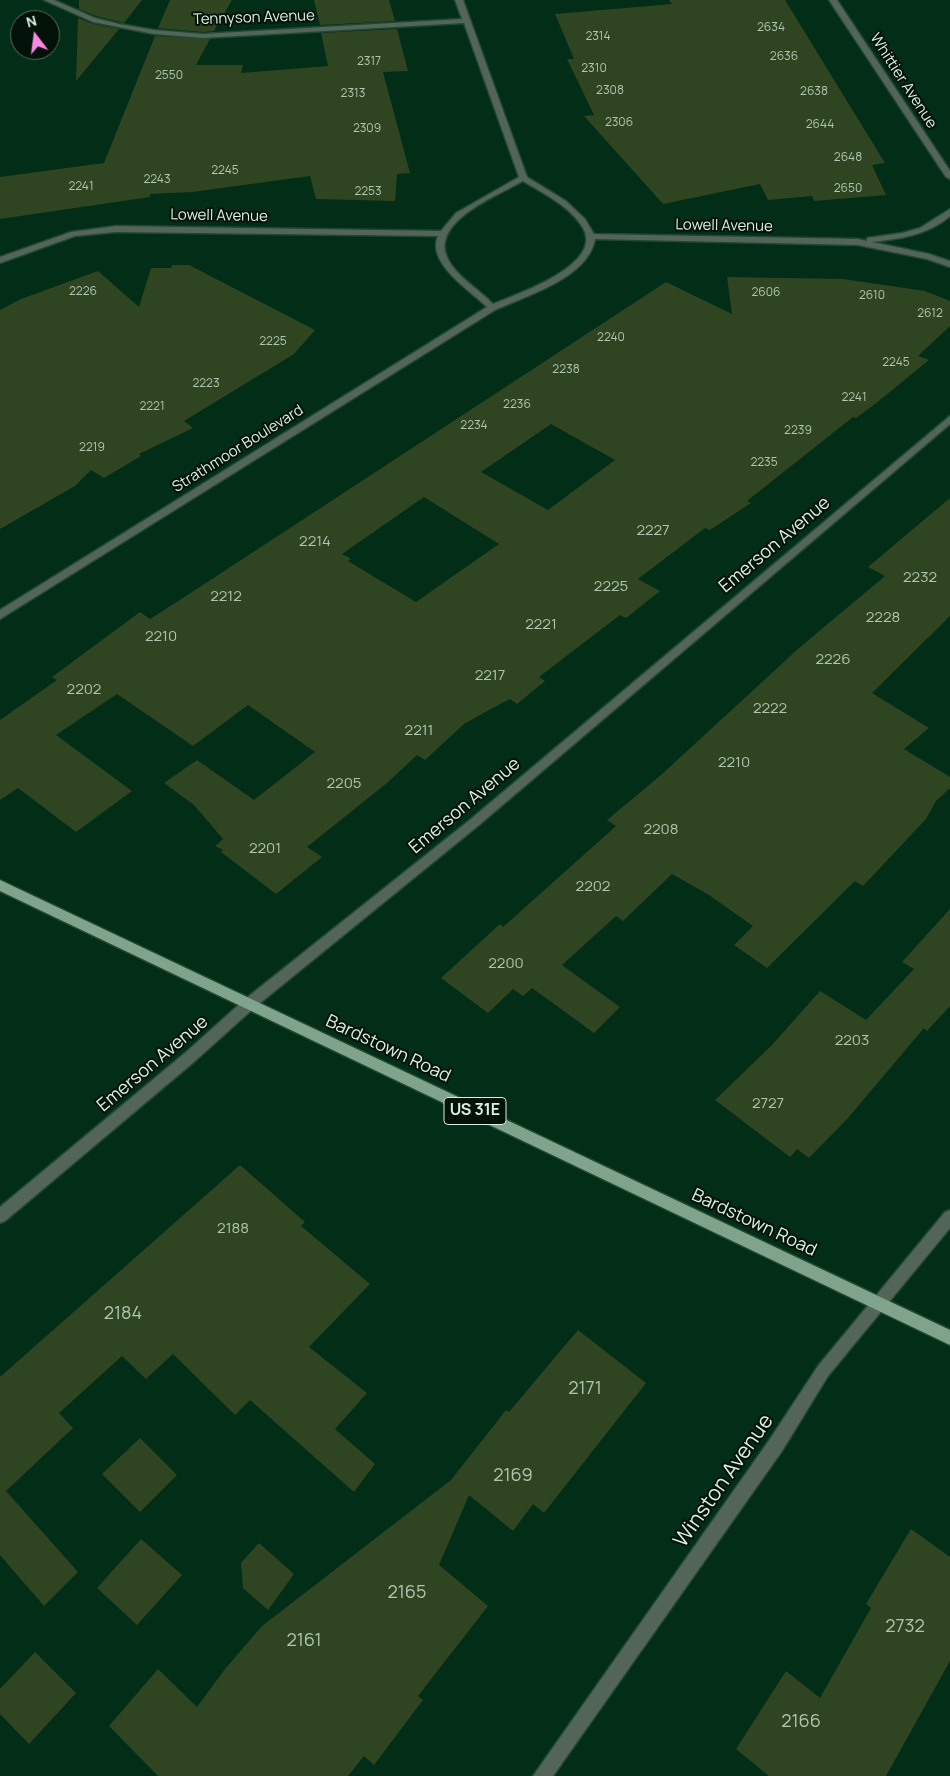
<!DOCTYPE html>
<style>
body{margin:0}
#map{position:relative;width:950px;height:1776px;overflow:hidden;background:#022d16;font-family:Manrope,sans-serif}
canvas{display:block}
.north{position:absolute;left:10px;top:10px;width:50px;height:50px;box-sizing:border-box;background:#031208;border:1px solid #596b5e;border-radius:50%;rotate:345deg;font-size:14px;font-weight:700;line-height:20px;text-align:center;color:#daf0e0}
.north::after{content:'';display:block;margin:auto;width:18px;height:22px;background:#fb87e5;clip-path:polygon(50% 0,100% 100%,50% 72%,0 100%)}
</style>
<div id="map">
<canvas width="950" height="1776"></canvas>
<div class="north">N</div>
</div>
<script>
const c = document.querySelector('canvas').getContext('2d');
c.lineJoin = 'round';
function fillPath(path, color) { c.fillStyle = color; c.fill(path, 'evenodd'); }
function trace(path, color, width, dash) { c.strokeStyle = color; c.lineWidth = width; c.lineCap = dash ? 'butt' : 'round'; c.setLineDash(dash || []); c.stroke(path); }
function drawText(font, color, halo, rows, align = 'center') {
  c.font = font + ' Manrope,sans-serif'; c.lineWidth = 4; c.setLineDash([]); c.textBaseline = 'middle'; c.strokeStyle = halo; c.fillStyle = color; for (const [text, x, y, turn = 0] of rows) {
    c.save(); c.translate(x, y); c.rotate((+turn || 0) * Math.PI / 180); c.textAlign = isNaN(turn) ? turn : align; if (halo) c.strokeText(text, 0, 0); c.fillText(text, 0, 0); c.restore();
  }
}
fillPath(new Path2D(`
 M79,0h63l-18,23 -28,-7 -17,-7z
 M170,0h62l-18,31 -11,1 -45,-4z
 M314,0h75l6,21 -75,4z
 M669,0h116l100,163 -13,2 14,30 -72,6 -2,-5 -44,4 -8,-16 -97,20 -79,-88 10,-1 -27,-56h7l-19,-45 117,-10z
 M78,18l15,6 26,5 -43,52z
 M397,29l11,42 -25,1 27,101 -13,1 -2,27 -79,-2 -6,-23 -118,16 -42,2v3l-150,22v-42l104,-14 51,-127 55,3 -14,26h47l-2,8 87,-7 -7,-33z
 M172,265h17l126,65 -21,24 -110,67 9,7 -54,26 2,2 -37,22 -13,-8 -16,16 -75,43v-219l21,-11 77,-28 41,36 12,-39h20z
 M727,277l116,2 82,12 25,10v25l-32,30 11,4 -54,44 -19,14 -3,-1 -106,84 4,2 -41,27 -5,-2 -67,51 22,12 -34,27 -6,-3 -81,62 6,4 -28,23 -7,-5 -21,11 -25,14 -39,36 -8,-5 -30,28 -80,64 15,10 -46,37 -55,-42 2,-2 -8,-4 8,-7 -29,-34 -30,-22 33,-23 57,40 61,-48 -67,-47 -55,41 -76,-52 -61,41 76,56 -56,41 -58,-44 -18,12v-80l57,-40 -5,-3 88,-65 10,7 33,-21 483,-316 66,32zM551,424l64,36 -67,50 -67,-38zM424,497l75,47 -83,58 -68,-41 3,-2 -9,-5z
 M950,498v118l-78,77 57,35 -25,21 46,28v11l-14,13 -10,18 -63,67 -8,-5 -88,87 -33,-23 19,-19 -44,-31 -37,-21 -49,47 -7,-5 -54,49 58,42 -26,26 -62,-45 -9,8 -10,-7 -25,24 -47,-35 59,-54 3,3 113,-101 -9,-6 54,-45 138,-127 86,-72 -17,-9z
 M950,909v97l-23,25 -3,-3 -76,90 -39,40 -12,-9 -7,8 -75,-57 56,-54 49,-55 46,29 48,-51 -12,-7z
 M240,1165l65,57 -4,4 69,58 -61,63 58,46 -32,36 40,35 -21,28 -104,-92 -15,15 -62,-61 -27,25 -24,-23 -63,57 14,15 -67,63 72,81 -34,34 -44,-51v-178z
 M578,1330l68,53 -102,130 -11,-9 -20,27 -44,-36 -30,70 49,41 -70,90 5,4 -49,65 -10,-9 -16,20h-190l-49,-50 49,-57 39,38 28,-38 37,-43 189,-146 55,-70 3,2z
 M140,1438l37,37 -37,37 -38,-38z
 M911,1529l39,28v104l-64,115h-117l-33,-27 50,-78 34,27 51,-90 -5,-4z
 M141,1539l41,36 -45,50 -40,-37z
 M259,1543l35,31 -26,36 -25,-22 -2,-25z
 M35,1652l41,41 -47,51 -29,-30v-25z`), '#2f4522');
const minor = new Path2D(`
 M44,0h10l41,18 24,6 35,6 49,4 259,-15 -7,-19h8l64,177 39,24 19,18 9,15 264,5 9,2v-3l35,-5 18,-5 30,-19v7c-22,19 -50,23 -78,26l57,12 21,7v6l-23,-8 -69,-14 -263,-6c-7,39 -67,56 -100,71l-495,309v-9l487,-303c-16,-16 -61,-44 -49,-71l-322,-4 -41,4 -75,27v-6l71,-25 45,-6 325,5 15,-18 63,-36 -55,-154 -261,15 -49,-4 -61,-12zM523,181c21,13 47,25 60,47 21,37 -66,66 -90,76 -14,-15 -37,-27 -46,-47 -16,-36 52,-62 76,-76z
 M829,0h8l113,171v8l-4,-2z
 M950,416v8l-471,401 -225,183 -59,53 -190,160 -5,2v-16l185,-154 59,-53 227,-181z
 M950,1210v18l-122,148 -46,75 -229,325h-20l237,-337 48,-73 127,-154z`);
const major = new Path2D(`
 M0,880l950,450v15l-950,-454z`);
trace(minor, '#204832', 3);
trace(major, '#204832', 3);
fillPath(minor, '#536458');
fillPath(major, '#80a48b');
drawText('12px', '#afc5b0', null, [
 ["2634",771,28],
 ["2314",598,37],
 ["2636",784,57],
 ["2317",369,62],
 ["2310",594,69],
 ["2550",169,76],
 ["2308",610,91],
 ["2638",814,92],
 ["2313",353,94],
 ["2306",619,123],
 ["2644",820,125],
 ["2309",367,129],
 ["2648",848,158],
 ["2245",225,171],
 ["2243",157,180],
 ["2241",81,187],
 ["2650",848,189],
 ["2253",368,192],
 ["2226",83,292],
 ["2606",766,293],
 ["2610",872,296],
 ["2612",930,314],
 ["2240",611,338],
 ["2225",273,342],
 ["2245",896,363],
 ["2238",566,370],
 ["2223",206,384],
 ["2241",854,398],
 ["2236",517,405],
 ["2221",152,407],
 ["2234",474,426],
 ["2239",798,431],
 ["2219",92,448],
 ["2235",764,463]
]);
drawText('15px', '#daf0e0', '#031208', [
 ["Tennyson Avenue",254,18,-2],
 ["Whittier Avenue",903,81,57],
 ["Lowell Avenue",219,216,1],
 ["Lowell Avenue",724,226,1],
 ["Strathmoor Boulevard",238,449,-32]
]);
drawText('15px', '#afc5b0', null, [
 ["2227",653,531],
 ["2214",315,542],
 ["2232",920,578],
 ["2225",611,587],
 ["2212",226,597],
 ["2228",883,618],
 ["2221",541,625],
 ["2210",161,637],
 ["2226",833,660],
 ["2217",490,676],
 ["2202",84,690],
 ["2222",770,709],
 ["2211",419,731],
 ["2210",734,763],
 ["2205",344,784],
 ["2208",661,830],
 ["2201",265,849],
 ["2202",593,887],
 ["2200",506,964],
 ["2203",852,1041],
 ["2727",768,1104],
 ["2188",233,1229]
]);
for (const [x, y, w] of [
 [475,1111,62]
]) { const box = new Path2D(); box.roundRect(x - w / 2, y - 13.5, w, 27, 4); c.fillStyle = '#031208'; c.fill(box); trace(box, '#daf0e0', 1); }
drawText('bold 16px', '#daf0e0', null, [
 ["US 31E",475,1111]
]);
drawText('18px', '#daf0e0', '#031208', [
 ["Emerson Avenue",775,545,-40],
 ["Emerson Avenue",465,806,-40],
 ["Bardstown Road",388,1049,25],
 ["Emerson Avenue",153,1064,-40],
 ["Bardstown Road",754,1223,25]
]);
drawText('18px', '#afc5b0', null, [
 ["2184",123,1314],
 ["2171",585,1389],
 ["2169",513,1476],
 ["2165",407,1593],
 ["2732",905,1627],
 ["2161",304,1641],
 ["2166",801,1722]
]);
drawText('21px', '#daf0e0', '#031208', [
 ["Winston Avenue",724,1481,-55]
]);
</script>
